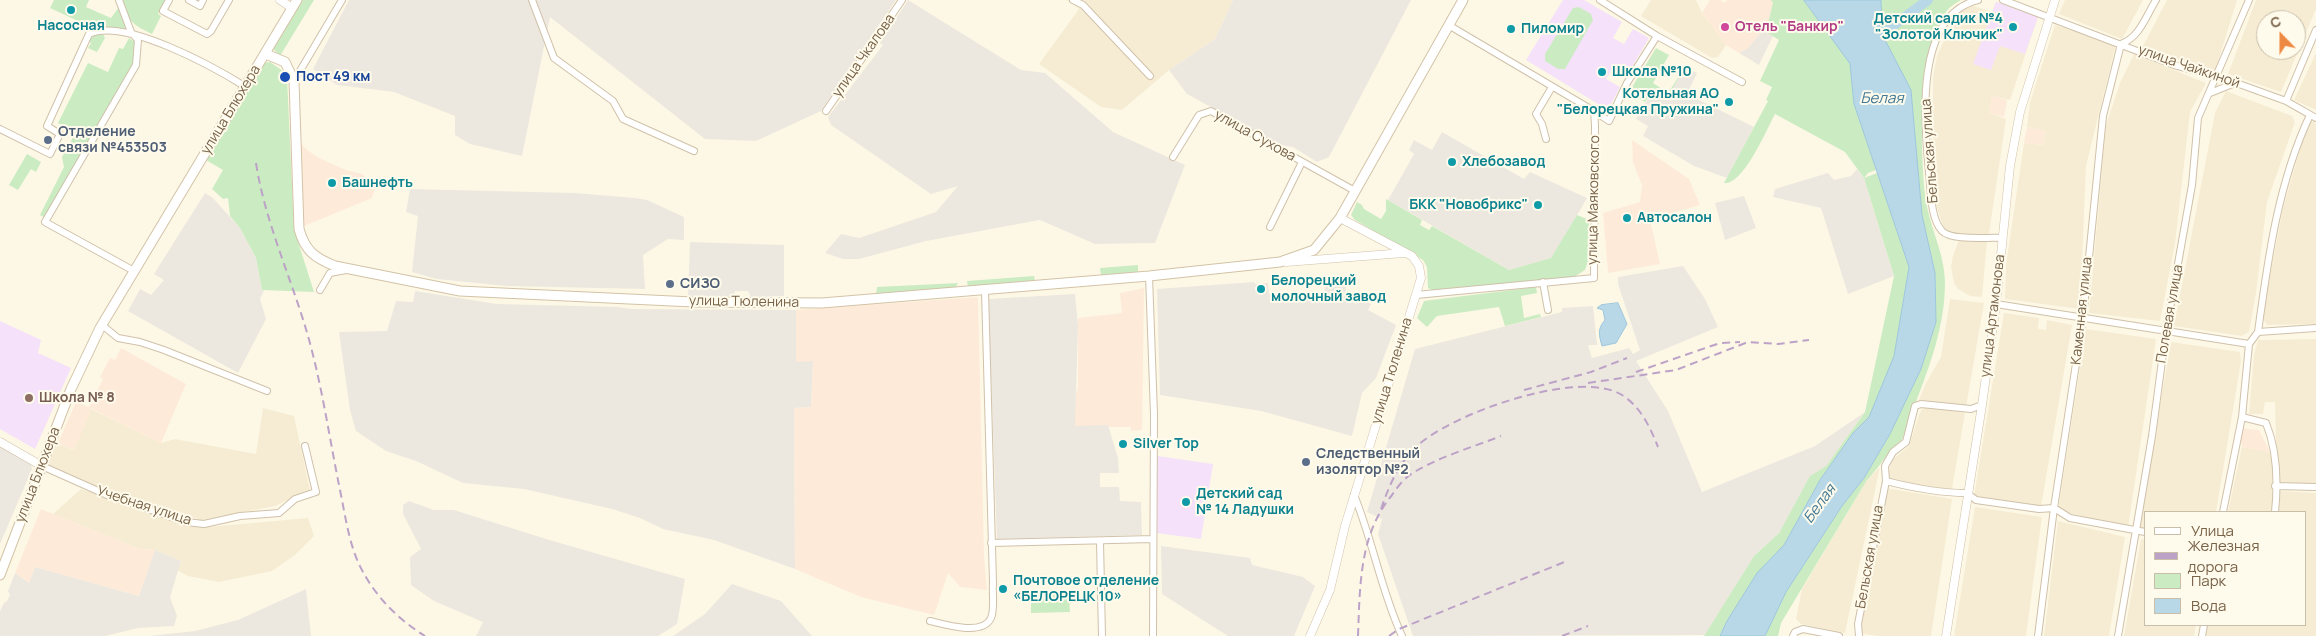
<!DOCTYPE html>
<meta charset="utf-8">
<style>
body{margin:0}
#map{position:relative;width:2316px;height:636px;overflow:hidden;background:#fdf8e5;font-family:Manrope,sans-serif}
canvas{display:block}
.legend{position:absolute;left:2144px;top:511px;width:162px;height:115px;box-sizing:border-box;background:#fffbec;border:1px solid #c9beaa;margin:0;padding:6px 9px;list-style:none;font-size:15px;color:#786248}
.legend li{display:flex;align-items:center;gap:10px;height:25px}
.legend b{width:25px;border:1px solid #c9beaa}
.north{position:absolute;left:2256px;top:10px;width:50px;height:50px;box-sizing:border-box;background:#fffbec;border:1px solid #c9beaa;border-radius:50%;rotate:338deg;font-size:14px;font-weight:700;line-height:20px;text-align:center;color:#786248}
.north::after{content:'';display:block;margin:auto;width:18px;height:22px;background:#ee8943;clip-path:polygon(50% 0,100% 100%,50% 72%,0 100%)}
</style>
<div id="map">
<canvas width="2316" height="636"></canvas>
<ul class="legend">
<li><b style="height:6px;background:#fff"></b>Улица</li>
<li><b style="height:6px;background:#bda2c8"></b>Железная дорога</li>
<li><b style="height:14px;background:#cbecc2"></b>Парк</li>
<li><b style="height:14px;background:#b8d8e8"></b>Вода</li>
</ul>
<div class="north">С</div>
</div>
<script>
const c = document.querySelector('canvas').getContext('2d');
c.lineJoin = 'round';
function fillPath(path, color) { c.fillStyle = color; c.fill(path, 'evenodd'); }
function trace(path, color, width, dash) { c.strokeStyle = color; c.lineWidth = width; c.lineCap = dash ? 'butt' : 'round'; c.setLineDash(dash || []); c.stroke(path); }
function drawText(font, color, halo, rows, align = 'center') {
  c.font = font + ' Manrope,sans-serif'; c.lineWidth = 4; c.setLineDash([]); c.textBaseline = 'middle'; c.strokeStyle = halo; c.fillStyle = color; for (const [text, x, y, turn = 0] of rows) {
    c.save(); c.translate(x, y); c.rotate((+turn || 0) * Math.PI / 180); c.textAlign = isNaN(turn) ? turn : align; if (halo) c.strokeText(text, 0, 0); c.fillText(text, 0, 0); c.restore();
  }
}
fillPath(new Path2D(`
 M1067,0h166l-18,39 -46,31 -47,40 -21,-3 -62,-43 40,-55z
 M1651,0h45l6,13 24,32 -8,12 -6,1 -71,-42z
 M2065,0h78l-21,39 -63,-25z
 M2167,0h70l-22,71 -73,-23z
 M2256,0h60v9l-35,83 -53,-18zM2266,20h30v30h-30z
 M1996,2l42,15 -28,83 -18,-4 -3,17 17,6 -17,115h-30l-10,-2 -6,-6 -6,-19 -4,-60v-70l4,-21 15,-34 10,-15 6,-3 24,8z
 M2055,25l61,19 -30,122 -6,143 -75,-10 1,-34 18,-122 19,2 3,-14 -19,-4 3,-25z
 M2316,53v57l-22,-10z
 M2134,54l72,29 -16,29 -15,132 -15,77 -71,-8 17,-188 14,-42z
 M2226,91l66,25 3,6 -28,80 -11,91 -7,39 -7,4 -68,-10 41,-213z
 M2311,121l5,2v201l-49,1 -5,-8 21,-109 19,-65z
 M1968,238l19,2 -5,57 -12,-1 -12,-7 -4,-6 -3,-17 2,-10 6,-16z
 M1950,299l34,4 -18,104 -48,-5 8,-19 15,-26z
 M2004,313l35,5 -1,11 8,1 1,-10 25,5 -31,182 -67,-11z
 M2086,329l70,10 -28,189 -70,-18z
 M2316,339v149l-39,-3 -2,-83h-10l-2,12h-14l5,-59 4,-15z
 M2171,342l69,10 1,9 -25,151h-71v18l-7,-1z
 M1926,407l39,6 -13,76 -36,-2 -29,-8 5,-19 17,-14 10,-31 3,-6z
 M89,408l72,35 14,-4 81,15 7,-46 31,8 16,74 -35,16 -73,14 -61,-16 -95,-36 10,-25 18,7z
 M2242,447l28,5 3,9 -1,51h-44z
 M1880,467l-35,166 -44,-9 -5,-5 6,-30 65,-109z
 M1885,488l67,11 -21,137h-54l-17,-3z
 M81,489l111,37 16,1 100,-9 6,18 -19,19 -23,16 -53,11 -31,-6 -11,-6 4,-9 -26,-11 -15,-1 -87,-35z
 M2278,491l38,2v143h-112l3,-11h98v-113h-27z
 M1975,507l67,10 -16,119h-72z
 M2058,521l67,16 -16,99h-65z
 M2141,539l4,1v85h51l-2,11h-70z`), '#f6ecd3');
fillPath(new Path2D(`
 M1710,0h10l5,3 2,-3h43l3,2 -6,26 -4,2 -15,18 -9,5 -13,-8 -24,-32z
 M1992,96l15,4 -3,17 -15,-4z
 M2027,127l19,4 -3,14 -19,-2z
 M1632,140l57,39 11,26 -50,15 10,44 -52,9 -5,-60 37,-11 2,-17 -9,-22z
 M299,141l7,8 11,8 29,13 16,4 14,11 -4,13 -68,28z
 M1144,288l-2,142 -11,1v-4h-56v-30l3,-9v-70l44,-5 -2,-20z
 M978,297l6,260 3,33 -27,-3 -12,-14 -14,42 -73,-18 -66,-28 -1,-161 17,-1 2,-45 -17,1v-53z
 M121,348l65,36 -25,59 -71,-35v6l-16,36 -16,-7 18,-41 13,5 14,-28 -3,-2 10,-19 5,2z
 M2239,428l20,2 11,22 -28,-5z
 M41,509l99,40 15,1 -16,46 -104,-29 -6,16 -14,-10z`), '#feead8');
fillPath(new Path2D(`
 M349,0h547l-75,111 -65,30 -51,-2 -155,-122 -28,139 -52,-12 -15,-9v-19l-61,-24 -57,-7 -24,-16z
 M908,0l113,70 24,3 68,59 72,33 -30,78 -60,1 -55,-24 -114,21 -67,18h-16l-18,-6 16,-19 18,4 77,-26 22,-26 -27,8 -100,-69 -3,-8 55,-72 -3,-2z
 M1233,0h178l-82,157 -12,5 -24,-15 -12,-2 -94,-51 -18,-24 46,-31z
 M1763,30l10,6 -14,29 -20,-12 9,-5z
 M1685,67l12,6 -10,21 67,33 -27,51 -33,-12 -51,-30 5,-10 -12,-7 18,-31 15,7z
 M1442,132l82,47 6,-7 57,26 -35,60 -43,12 -121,-70 26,-46 -5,-4 5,-10 18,10z
 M1857,169l7,9 30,98 -46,18 -27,-86 -48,-11 2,-8 53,-16 6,7 17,-4z
 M410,189l165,4 60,5 12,2 37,17v23l-16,-1 -25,16 2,34 -139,-3 -69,-7 -25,-7 6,-56 -12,-4z
 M205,193l8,5 27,30 16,30 6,32 2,1 -4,8 6,20 -28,54 -110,-62 12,-22 11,6 13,-15 -10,-6z
 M1744,196l12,32 -31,12 -10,-37z
 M690,242l94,3v51l-33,1 -3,-6h-13l-1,5 -46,1z
 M1683,266l22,33 13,28 -82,34 32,50 34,81 113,-46 50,-34 -39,54 -16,11 -31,56 -25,23 -49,79 -292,1 -35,-102 4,-15 -15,-7 48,-163 147,-37v-4l31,-2 4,39h-9l4,13 37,-10 4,6 7,-4 -22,-66v-7z
 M1347,280l-2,17 11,7 4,-6 11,6 -3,6 28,15 -20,53 -14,15 -10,43 -91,-25 -101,-16 -3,-106 97,-7 1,2 13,-1 1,11h26l30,-2v-11z
 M415,291l82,13 121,3 14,2 164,1v52l17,-1 -2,46 -17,1 1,161 -81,-29 -51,-11 -23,-11 -28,-9 -88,-20 -61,-6 -47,-22 -30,-10 -30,-20 -6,-21 -11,-78 48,-1 9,-30 17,1z
 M1075,294l3,31 -3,101 33,-1 10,33 1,15h-19v14h19l1,14 21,1 1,33 -145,4 -9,-240z
 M0,445l31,18 1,6 -32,75z
 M409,501l25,9h20l92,29 139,40 -8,45 -19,12h-182l7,-14 -49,-21 -23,-16 -1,-28 11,-8 -18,-35v-9z
 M1161,546l89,12 2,7 51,12 12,9 -21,50h-66l-66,-42z
 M155,550l26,11 -11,36 7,19 -3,10 -36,2 -33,8h-105v-25l4,-8 3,-2 3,-6 -2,-4 7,-18 14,10 6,-16 104,29z
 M732,584l49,17 31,35h-139l32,-22z
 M306,589l5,47h-162l46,-5 43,-11z`), '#ede8df');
fillPath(new Path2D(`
 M1563,0h21l38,22 -9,16 11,6 9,-15 16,9 -23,39 -14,-8 -6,10 14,8 -12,23 -82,-50z
 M1996,2l42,15 -13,37 -25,-8 -9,24 -18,-6z
 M0,321l41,19 -3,13 33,15 -36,81 -35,-20z
 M1157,456l56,8 -12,75 -44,-6z`), '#f5e1fa');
fillPath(new Path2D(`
 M54,0h35l-3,7 25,11 8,-11 7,19 -2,3 -21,-2 -8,2 -45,-21z
 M122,0h43l-7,14 3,2 -9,18c-17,-8 -27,-14 -30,-34z
 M302,0h12l-34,56 -7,-7z
 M1770,0h34l46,64 4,40 22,66 -8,3 -4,5 13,-5 32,94 -15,89 -25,61 -16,16 -33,47 -36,65 -27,28 -30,48 -7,15h-16l50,-80 25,-23 31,-57 16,-10 39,-54 29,-136 -30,-98 -19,-26 -70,-38c-8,15 -32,72 -51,69l44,-82 -2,-1 6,-13 -12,-6 19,-41 -16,-10 4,-2 6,-26z
 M1881,0h80c-5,3 -12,7 -15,12 -27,41 -26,134 -21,182 3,31 20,58 20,89 0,55 -25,105 -43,157 -14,11 -22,27 -35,40l-86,143 -3,13h-13l21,-44 56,-86 22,-28 26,-44 31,-65 15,-47 -1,-49 -13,-58 -11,-125 -29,-56z
 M1579,7l12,7 2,6 -28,49h-7l-13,-8v-7l28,-46z
 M102,32l3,6 -8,14 -9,-4 3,-5 -3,-2 7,-7z
 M129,38l7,5 -2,22 -89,153 -5,-3 24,-48 -2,-10 13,-23 -17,-11 30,-60 20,9 11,-24 4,1z
 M1656,48l13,7 -16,28 15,10 17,-26 -16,28 -15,-7 -9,14 -16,-10z
 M270,62l13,9 4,7 7,151 20,63 -52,-2 -6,-32 -16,-30 -10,-12 -2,-18 -5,1 -11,-10 11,-19 -17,-10 57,-97z
 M27,154l14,8 -5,10 -5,-3 -13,21 -9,-5z
 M1386,199l36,21 -2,5 9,5 3,-4 77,44 42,-12 26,-43 12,5 -1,41 -3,9 -11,7 -140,14 -6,-3 -1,-21 -4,-7 -68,-40 -4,-5 6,-13 5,3 2,4 17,10 5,-8z
 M1138,265v7l-37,3 -1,-7z
 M1034,276l1,5 -67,6 -1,-6z
 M958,283l-2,4 -80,7 1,-7z
 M1536,287l1,6 -16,3 3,22 16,-4 1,3 -36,9 -6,-19 -62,9 -10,11 -10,-9 7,-17z
 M1069,594l1,18 -39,1v-17z`), '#cbecc2');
const water = new Path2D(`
 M1804,0h77l1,34 29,56 11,125 13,58 1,49 -15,47 -31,65 -26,44 -22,28 -56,86 -21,44h-45l7,-15 30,-48 27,-28 36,-65 33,-47 16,-16 25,-61 15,-89 -55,-163 -4,-40z
 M1618,303l9,21 -11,19 -14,3c-3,-11 -5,-17 3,-26l-2,-10 -6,-2 4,-3z`);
fillPath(water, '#b8d8e8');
trace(water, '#9dc6db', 1);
trace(new Path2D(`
 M1869,38l13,-4 46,-34`), '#b8d8e8', 10);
const minor = new Path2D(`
 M119,0l12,32 7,8 -2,25 -91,157 89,49
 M169,0l-6,11 44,23 4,-3 18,-31
 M189,0l11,6 3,-6
 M532,0l22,58 59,43 10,18 71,32
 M1073,0l10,5 67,71
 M1600,0l57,36 85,46
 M1978,0c-64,15 -54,123 -49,172 2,17 1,46 13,59 10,10 45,6 60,7
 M2003,0l171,65 43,11 69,25 30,17
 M294,81l48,-81
 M2210,93l25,-10
 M2286,101l30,-71
 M826,111l76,-111
 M1594,111l15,10 18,-38 30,-47
 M0,129l50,25 10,-20 -13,-8 42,-92c35,-17 125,33 157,53
 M1546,139l-4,-15 -6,-10 16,-27
 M1173,157l26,-42 12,-4 144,80
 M1270,227l32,-65
 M1149,276l5,138 -1,222
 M1543,282l5,28
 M320,290l10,-17 16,-3
 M1416,295l178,-17 1,-153 -1,-14 -144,-85
 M1996,304l253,40 9,-12 58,-4
 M102,325l16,13 22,4 24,8 103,41
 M2258,332c10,-74 20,-149 52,-217
 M2242,417l24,6c11,27 12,60 9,89
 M42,466l65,29 79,27 18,2 36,-8 39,-3 16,-14 21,-7 -11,-46
 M1886,481c27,7 53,12 81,12l9,7 63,9 15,-1 16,10 75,14
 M2275,486l41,1
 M1354,495c19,46 27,96 48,141
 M2223,512l19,-95 7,-73
 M1100,541l2,95
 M991,543l162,-4
 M930,621c16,4 53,15 61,-3 4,-9 1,-25 2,-35l-8,-292
 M1793,636l2,-4 8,-3 36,7
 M1859,636l-1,-12 28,-143 -1,-15 8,-14 13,-10 9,-36 6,-2 50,5 11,-4
 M2038,636l16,-128 29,-190 20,-202 18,-72c19,-7 25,-28 35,-44
 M2118,636l34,-200 14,-105 26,-146 6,-67 51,-118
 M2202,636l2,-11`);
const tertiary = new Path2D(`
 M280,0l12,8
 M1286,262l118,-9
 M0,442l42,24
 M1310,636l20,-46 15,-64 76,-248 -2,-12 -7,-10 -72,-38
 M1946,636l36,-231 14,-101 14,-138 10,-54 35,-112`);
const secondary = new Path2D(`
 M266,54l19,8 9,19 5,148c6,22 16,29 36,37l125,25 233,11 129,1 327,-27 131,-14 34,-12 26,-32 123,-218
 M0,575l71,-186 29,-61 197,-328`);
trace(minor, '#d0c1aa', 8);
trace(tertiary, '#d0c1aa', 9);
trace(secondary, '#d3c3a7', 11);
trace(minor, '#fff', 6);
trace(tertiary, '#fff', 8);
trace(secondary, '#fff', 9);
trace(new Path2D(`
 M256,163c10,65 40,124 56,188 12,47 19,96 29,144 5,25 9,54 22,77 14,26 36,48 62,64
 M1636,372l84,-29 20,-1
 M1588,383l88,-13 72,-28 30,2 31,-4
 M1524,390l67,-18 36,-14
 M1381,509c8,-23 17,-45 35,-62 34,-33 163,-79 206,-52 19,12 28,32 36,52
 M1358,636c2,-50 1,-101 34,-141 6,-9 14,-19 24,-24 26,-15 57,-24 85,-35
 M1389,636l10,-7 168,-68
 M1562,636l26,-10`), '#bda2c8', 2, [8, 5]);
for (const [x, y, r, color] of [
 [71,10,5,"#0f9aa8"],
 [1725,27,5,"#d1479c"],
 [2013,27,5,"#0f9aa8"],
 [1511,29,5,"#0f9aa8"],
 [1602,72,5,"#0f9aa8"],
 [285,77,6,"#1a4fb4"],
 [1729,102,5,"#0f9aa8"],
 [48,140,5,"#5c6f8a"],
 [1452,162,5,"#0f9aa8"],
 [332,183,5,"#0f9aa8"],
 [1538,205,5,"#0f9aa8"],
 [1627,218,5,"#0f9aa8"],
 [670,284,5,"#5c6f8a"],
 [1261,289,5,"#0f9aa8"],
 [29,398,5,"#8d6e63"],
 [1123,444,5,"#0f9aa8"],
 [1306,462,5,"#5c6f8a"],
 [1186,502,5,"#0f9aa8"],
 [1003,589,5,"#0f9aa8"]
]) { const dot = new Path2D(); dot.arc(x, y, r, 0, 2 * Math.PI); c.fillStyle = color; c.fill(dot); trace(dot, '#fffbec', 2); }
drawText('bold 14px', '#0d838f', '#fffbec', [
 ["Детский садик №4",2003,19,"right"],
 ["\"Золотой Ключик\"",2003,35,"right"],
 ["Насосная",71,26,"center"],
 ["Пиломир",1521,29],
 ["Школа №10",1612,72],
 ["Котельная АО",1719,94,"right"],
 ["\"Белорецкая Пружина\"",1719,110,"right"],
 ["Хлебозавод",1462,162],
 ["Башнефть",342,183],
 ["БКК \"Новобрикс\"",1528,205,"right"],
 ["Автосалон",1637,218],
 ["Белорецкий",1271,281],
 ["молочный завод",1271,297],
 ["Silver Top",1133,444],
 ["Детский сад",1196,494],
 ["№ 14 Ладушки",1196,510],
 ["Почтовое отделение",1013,581],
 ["«БЕЛОРЕЦК 10»",1013,597]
], 'left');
drawText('bold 14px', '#b23c85', '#fffbec', [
 ["Отель \"Банкир\"",1735,27]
], 'left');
drawText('14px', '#786248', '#fffbec', [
 ["улица Чкалова",864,56,-55],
 ["улица Чайкиной",2189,67,19],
 ["улица Блюхера",231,110,-59],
 ["улица Сухова",1255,136,29],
 ["Бельская улица",1930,151,-94],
 ["улица Маяковского",1594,200,-89],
 ["улица Тюленина",744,302,1],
 ["Каменная улица",2082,311,-84],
 ["Полевая улица",2170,314,-80],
 ["улица Артамонова",1993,316,-83],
 ["улица Тюленина",1392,371,-73],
 ["улица Блюхера",38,475,-69],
 ["Учебная улица",144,506,18],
 ["Бельская улица",1870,557,-80]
]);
drawText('bold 14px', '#164399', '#fffbec', [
 ["Пост 49 км",296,77]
], 'left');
drawText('bold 14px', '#4e5e75', '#fffbec', [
 ["Отделение",58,132],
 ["связи №453503",58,148],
 ["СИЗО",680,284],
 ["Следственный",1316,454],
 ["изолятор №2",1316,470]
], 'left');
drawText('bold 14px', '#785e54', '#fffbec', [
 ["Школа № 8",39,398]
], 'left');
drawText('italic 15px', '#437894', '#fffbec', [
 ["Белая",1882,99],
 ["Белая",1820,504,-54]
]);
</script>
